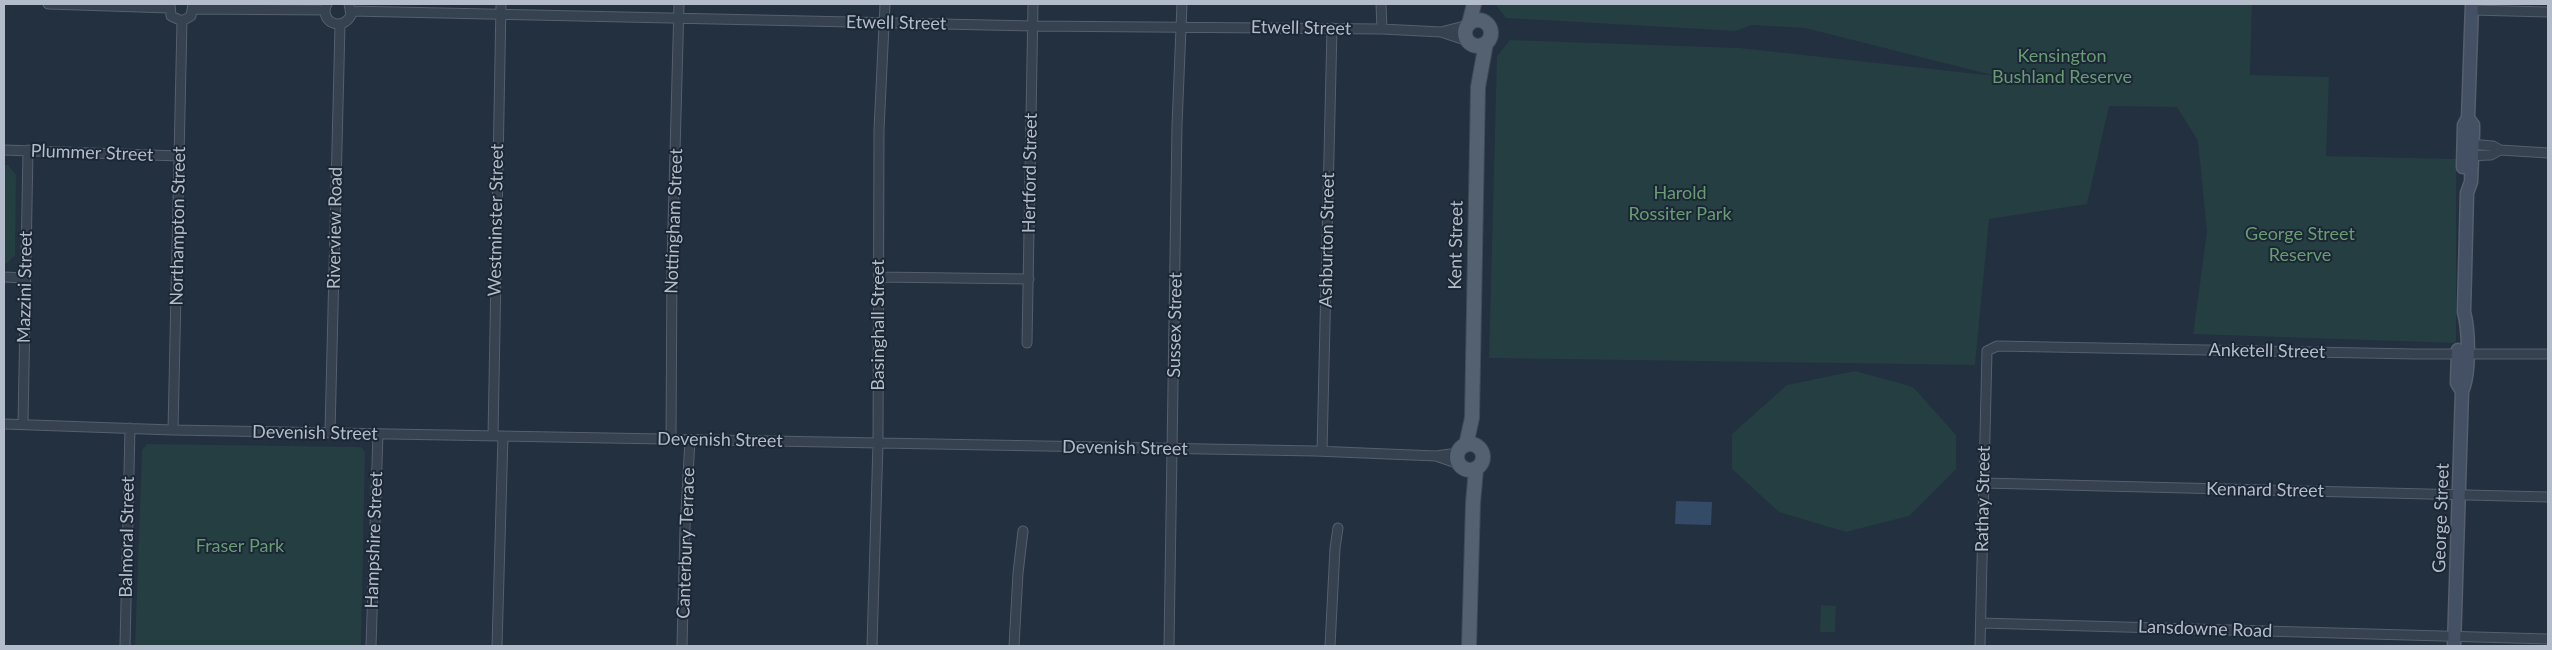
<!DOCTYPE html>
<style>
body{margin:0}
#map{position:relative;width:2552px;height:650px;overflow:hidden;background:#223040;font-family:Lato,sans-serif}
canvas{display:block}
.frame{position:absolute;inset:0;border:5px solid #b3bccb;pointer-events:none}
</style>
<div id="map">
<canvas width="2552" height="650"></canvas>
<div class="frame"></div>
</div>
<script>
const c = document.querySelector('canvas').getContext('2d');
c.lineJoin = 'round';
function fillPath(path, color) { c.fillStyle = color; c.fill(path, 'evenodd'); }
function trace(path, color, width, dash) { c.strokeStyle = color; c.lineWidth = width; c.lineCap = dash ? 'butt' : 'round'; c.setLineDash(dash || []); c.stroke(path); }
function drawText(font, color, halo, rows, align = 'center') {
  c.font = font + ' Lato,sans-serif'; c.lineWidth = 4; c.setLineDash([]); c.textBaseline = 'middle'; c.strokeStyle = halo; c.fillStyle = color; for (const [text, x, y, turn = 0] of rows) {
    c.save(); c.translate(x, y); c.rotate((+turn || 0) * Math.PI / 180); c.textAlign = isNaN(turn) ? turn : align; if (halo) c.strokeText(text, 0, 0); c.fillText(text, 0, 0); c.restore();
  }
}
fillPath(new Path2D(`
 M1495,4h757l-2,71 79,2 -3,79 130,3v184l-263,-9 14,-102 -9,-91 -21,-34 -68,-1 -22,98 -98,15 -14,146 -486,-7 8,-302 13,-16 230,8 256,28 -191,-48 -53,-3 -16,6 -230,-13z
 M4,165h4l8,10 -1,80 -9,9h-2z
 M1855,371l58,16 43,48v34l-47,47 -63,16 -67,-20 -47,-43v-35l55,-49z
 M147,444l214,3 4,5 -4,194h-226l7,-196z
 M1821,605l15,1 -1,26h-15z`), '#243e41');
fillPath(new Path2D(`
 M1676,501l36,1 -1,23 -36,-1z`), '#344b68');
const minor = new Path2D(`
 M48,4l121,4
 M170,4l1,12 11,5 9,-5 2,-12
 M327,4c-9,17 15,29 24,11l-2,-11
 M1381,4l1,25
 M194,9l131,1
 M2472,10l76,2
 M351,11l682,15 349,3 59,3 27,9
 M1441,32l27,-7
 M2469,144l24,2 7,4 48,3
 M4,150l175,6
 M2466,156l25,-1 9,-5
 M4,277l21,1
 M879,277l150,2
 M1027,343l6,-339
 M4,424l169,6 1142,21 121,5 22,-3
 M23,424l5,-274
 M173,430l9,-409
 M330,432l10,-407
 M493,436l8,-432
 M671,439l1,-176 7,-259
 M1322,451l10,-423
 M1436,456l23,8
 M1983,483l565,14
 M1981,623l567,16
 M125,646l5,-218
 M371,646l7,-212
 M497,646l6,-210
 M682,646l3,-118 5,-88
 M872,646l6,-203 1,-313 6,-126
 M1014,646l4,-73 5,-42
 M1169,646l8,-521 5,-121
 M1330,646l5,-98 3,-20
 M1980,646l7,-295 10,-5 418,8h133`);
const secondary = new Path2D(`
 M2463,167l1,-42 4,-7 4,-114
 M2458,350l-1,33 5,8
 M2454,646l8,-255c8,-17 7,-61 2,-79l3,-119 4,-11 2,-49v-8l-5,-7`);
const primary = new Path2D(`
 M1465 33a13 13 0 1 1 26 0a13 13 0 1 1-26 0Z
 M1469,24l5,-20
 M1457 457a13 13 0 1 1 26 0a13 13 0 1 1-26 0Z
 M1466,445l6,-27 6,-331 8,-44
 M1469,646l4,-143 3,-34`);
trace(minor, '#555f6e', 11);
trace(secondary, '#555f6e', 15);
trace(primary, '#404b59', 16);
trace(minor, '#374250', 9);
trace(secondary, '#445063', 12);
trace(primary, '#546170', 14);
drawText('18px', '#b3bccb', '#1c2735', [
 ["Etwell Street",896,23,1],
 ["Etwell Street",1301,28,1],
 ["Plummer Street",92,153,2],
 ["Hertford Street",1030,173,-89],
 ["Westminster Street",496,220,-89],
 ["Nottingham Street",674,221,-88],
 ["Northampton Street",178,226,-89],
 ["Riverview Road",335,228,-89],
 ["Ashburton Street",1327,240,-89],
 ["Kent Street",1456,245,-89],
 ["Mazzini Street",25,287,-89],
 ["Basinghall Street",878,325,-90],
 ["Sussex Street",1175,325,-89],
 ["Anketell Street",2267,351,1],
 ["Devenish Street",315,433,1],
 ["Devenish Street",720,440,1],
 ["Devenish Street",1125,448,1],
 ["Kennard Street",2265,490,1],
 ["Rathay Street",1983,499,-89],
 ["George Street",2441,518,-88],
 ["Balmoral Street",127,537,-89],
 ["Hampshire Street",374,540,-88],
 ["Canterbury Terrace",686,543,-88],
 ["Lansdowne Road",2205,629,2]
]);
drawText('18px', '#689d73', '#1c2735', [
 ["Kensington",2062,56],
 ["Bushland Reserve",2062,77],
 ["Harold",1680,193],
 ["Rossiter Park",1680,214],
 ["George Street",2300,234],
 ["Reserve",2300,255],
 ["Fraser Park",240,546]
]);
</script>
